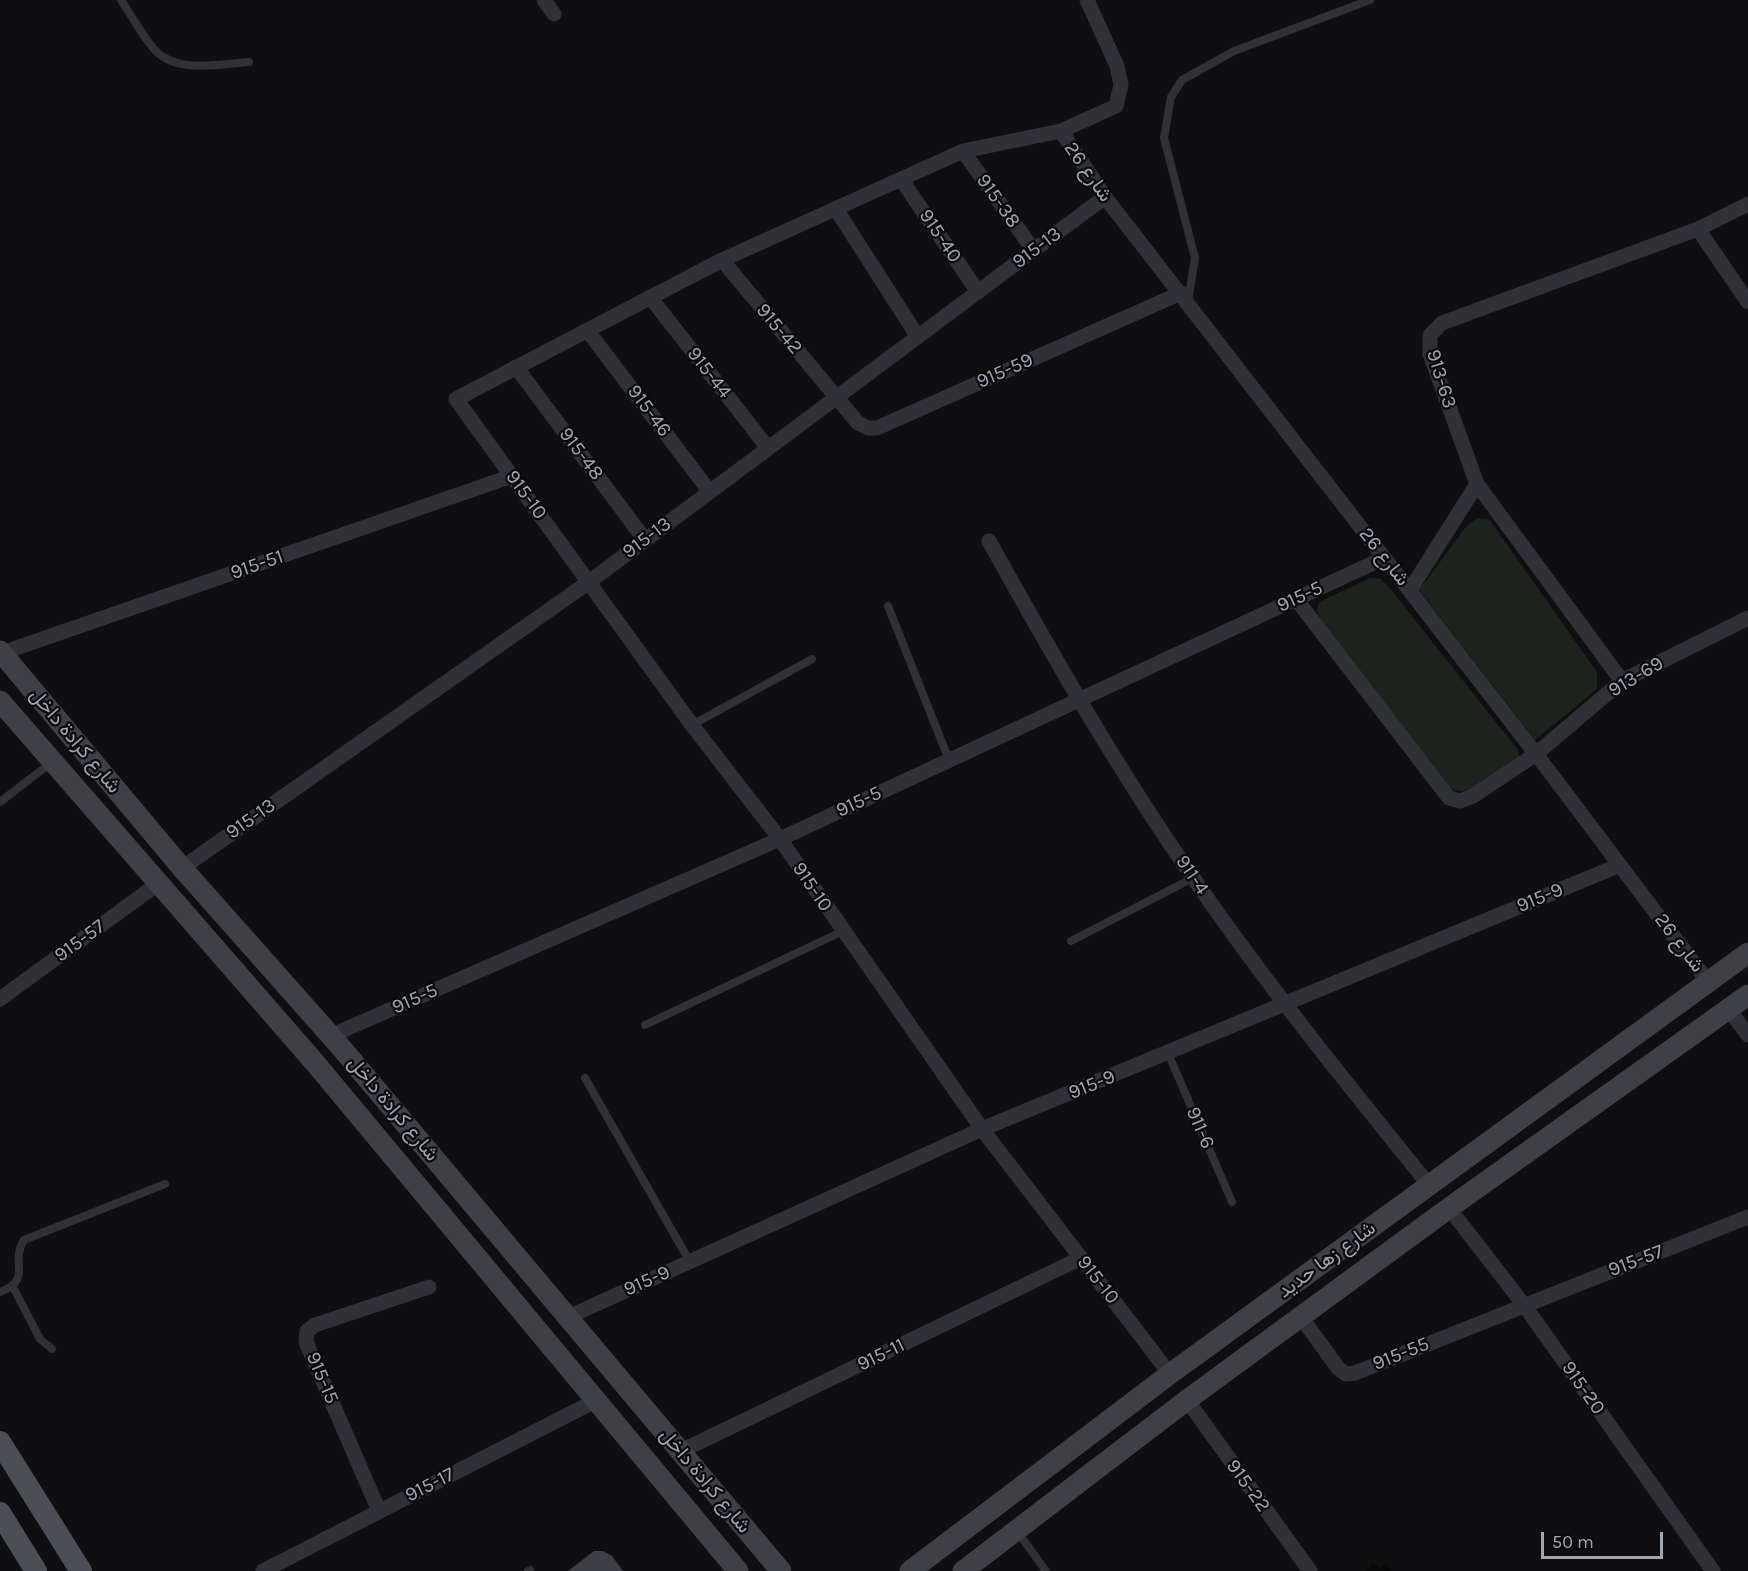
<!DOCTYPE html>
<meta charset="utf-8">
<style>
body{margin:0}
#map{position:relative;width:1748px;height:1571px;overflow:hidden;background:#0f0f11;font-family:Karla,sans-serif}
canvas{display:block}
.scale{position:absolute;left:1541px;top:1532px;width:122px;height:27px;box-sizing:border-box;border:3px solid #a0a6b2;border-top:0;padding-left:8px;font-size:18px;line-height:21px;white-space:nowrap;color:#a0a6b2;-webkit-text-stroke:4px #0a0a0c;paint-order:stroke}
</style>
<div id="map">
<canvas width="1748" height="1571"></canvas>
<div class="scale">50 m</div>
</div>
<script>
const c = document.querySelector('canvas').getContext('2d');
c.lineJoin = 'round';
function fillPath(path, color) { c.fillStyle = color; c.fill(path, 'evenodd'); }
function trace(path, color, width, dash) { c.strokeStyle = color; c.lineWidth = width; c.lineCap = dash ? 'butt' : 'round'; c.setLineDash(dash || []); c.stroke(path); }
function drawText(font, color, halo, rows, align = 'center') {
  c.font = font + ' Karla,Vazirmatn,sans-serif'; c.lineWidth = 4.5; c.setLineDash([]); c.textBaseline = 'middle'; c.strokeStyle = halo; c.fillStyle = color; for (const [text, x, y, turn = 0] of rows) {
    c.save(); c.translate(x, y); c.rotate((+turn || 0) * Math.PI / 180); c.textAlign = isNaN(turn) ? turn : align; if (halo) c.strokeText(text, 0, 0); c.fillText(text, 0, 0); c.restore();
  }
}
fillPath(new Path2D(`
 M1479,518l10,1 108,153v17l-62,51 -116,-150 50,-67z
 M1370,578l11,1 11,12 126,159 1,7c-18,13 -46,44 -69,31l-129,-168 -4,-10 2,-8z`), '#1c231c');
fillPath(new Path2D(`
 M1374,1563l5,6 7,-6 6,8h-28z`), '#0007');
fillPath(new Path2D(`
 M594,1551h9l9,5 11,15h-55z`), '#3e3f44');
trace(new Path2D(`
 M121,0c11,16 21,36 34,50 22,24 65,14 94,12
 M1188,301l7,-43 -31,-120 7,-41 11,-17 52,-29 136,-51
 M888,606l61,154
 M692,725l120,-66
 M0,802l52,-40
 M1071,941l122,-63
 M645,1025l198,-94
 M1168,1053l64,149
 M585,1078l105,184
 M13,1287l27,52 12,10
 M0,1292c34,-13 9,-29 24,-52l141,-56
 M1017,1531l29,40
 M528,1571l2,-1`), '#303136', 8);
trace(new Path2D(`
 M544,0l10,14
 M1087,0l30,66 4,19 -5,21 -55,25 -98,20 -241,109 -266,139 236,326 88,114 202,290 188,245
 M1061,131l44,66 431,557 173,229
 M963,151l71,100
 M901,179l77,113
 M836,209l82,128
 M1698,229l50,73
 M722,260l136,163 10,5h9l304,-135
 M650,297l118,151
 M587,330l123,162
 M516,367l129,173
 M989,541c64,115 129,229 205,338 73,106 154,206 235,306
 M1410,590l67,-106
 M1296,599l153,199 11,3 13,-5 63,-42 86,-73 126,-63
 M2,653l510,-177
 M1622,681l-145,-197 -47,-130v-19l12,-12 256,-94 50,-25
 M182,868l407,-286 516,-385
 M0,999l159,-116
 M1729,1010l19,25
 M330,1036l450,-197 604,-281
 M1449,1208l75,97 189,266
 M568,1317l414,-188 638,-264
 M1301,1317l37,51 8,6 9,-1 393,-156
 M1187,1400l123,171
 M681,1451l400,-193
 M379,1511l-73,-169 1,-11 8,-6 114,-38
 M263,1571l334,-171`), '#303136', 15);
trace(new Path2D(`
 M0,651l182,217 157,177 442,526
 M0,701l316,363 422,507
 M910,1571l260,-197 578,-421
 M963,1571l224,-171 262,-192 299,-213`), '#3e4046', 21);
trace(new Path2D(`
 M0,1442l81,129
 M0,1513l36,58`), '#4c4e55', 22);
drawText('20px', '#a0a6b2', '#0a0a0c', [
 ["شارع 26",1088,172,55],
 ["915-38",998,201,55],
 ["915-40",940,236,56],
 ["915-13",1037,248,-37],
 ["915-42",779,329,50],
 ["915-59",1005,371,-24],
 ["915-44",709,373,52],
 ["913-63",1441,379,73],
 ["915-46",649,411,53],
 ["915-48",581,454,53],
 ["915-10",526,495,54],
 ["915-13",647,538,-37],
 ["شارع 26",1384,557,52],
 ["915-51",257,565,-19],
 ["915-5",1300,597,-25],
 ["913-69",1636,677,-31],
 ["شارع كرادة داخل",75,741,50],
 ["915-5",859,802,-25],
 ["915-13",251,819,-35],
 ["911-4",1192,875,56],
 ["915-10",812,887,56],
 ["915-9",1540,898,-23],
 ["915-57",80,941,-36],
 ["شارع 26",1679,943,53],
 ["915-5",415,999,-24],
 ["915-9",1092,1085,-22],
 ["شارع كرادة داخل",393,1109,50],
 ["911-6",1200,1128,67],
 ["شارع زها حديد",1327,1260,-36],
 ["915-57",1636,1261,-21],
 ["915-10",1098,1280,52],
 ["915-9",647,1281,-24],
 ["915-55",1401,1354,-22],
 ["915-11",881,1355,-26],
 ["915-15",322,1378,67],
 ["915-20",1583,1388,55],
 ["شارع كرادة داخل",705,1481,50],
 ["915-17",430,1485,-27],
 ["915-22",1248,1486,54]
]);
</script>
